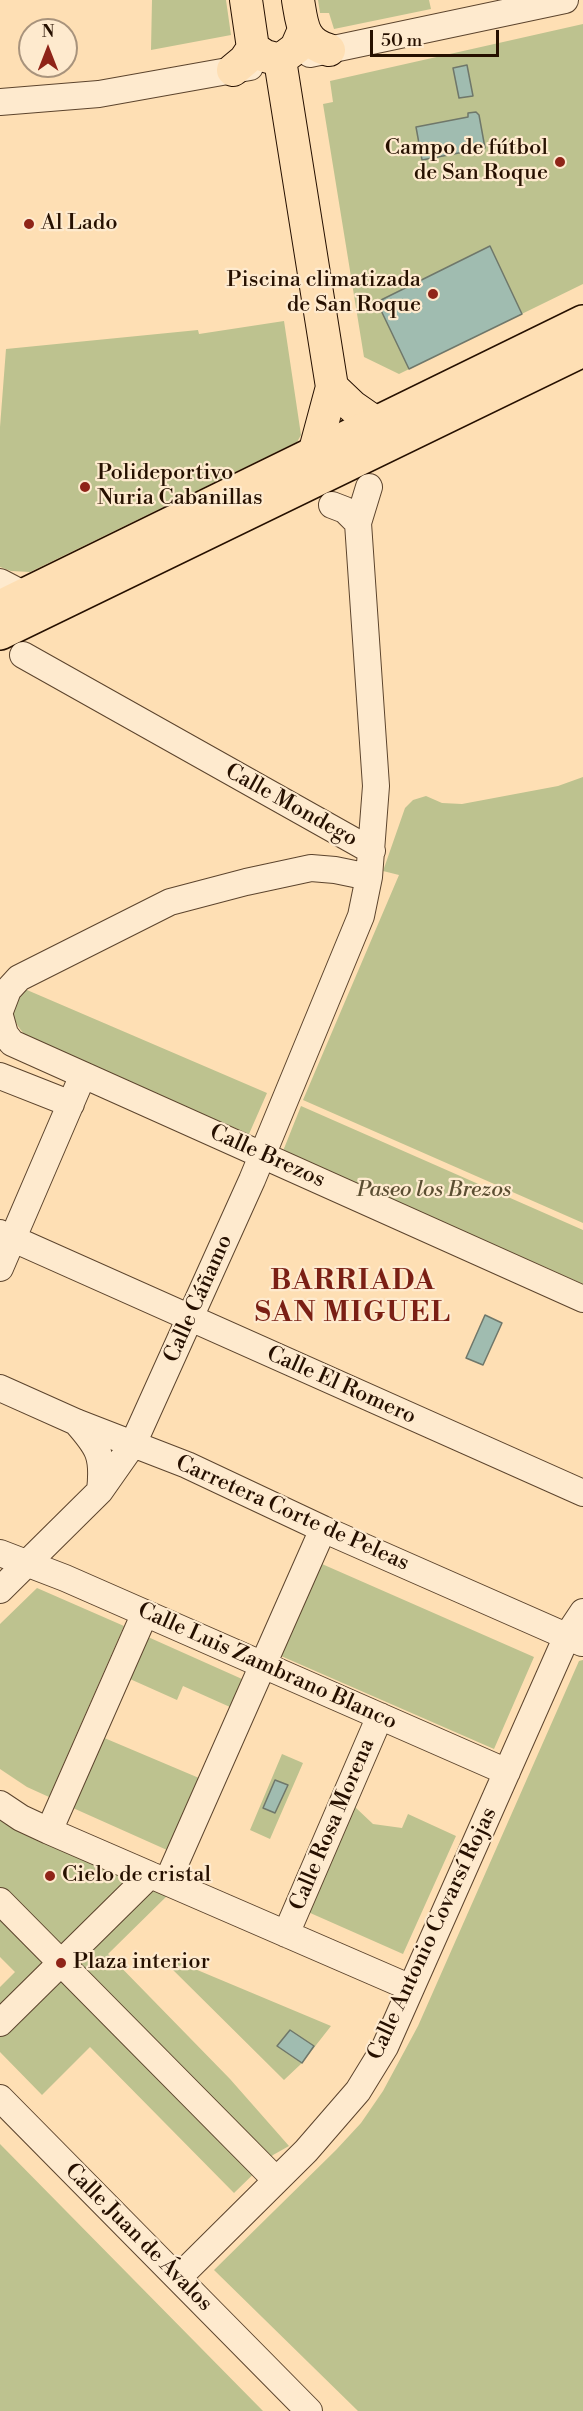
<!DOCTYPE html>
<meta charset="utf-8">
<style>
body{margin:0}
#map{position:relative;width:583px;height:2411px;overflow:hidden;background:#fedfb4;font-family:"Libre Bodoni",serif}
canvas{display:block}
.north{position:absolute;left:18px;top:18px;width:60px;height:60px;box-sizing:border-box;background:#feeace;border:2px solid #a8937c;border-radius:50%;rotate:0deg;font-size:16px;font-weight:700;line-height:24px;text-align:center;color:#261000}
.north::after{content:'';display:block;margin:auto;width:21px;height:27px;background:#8f2418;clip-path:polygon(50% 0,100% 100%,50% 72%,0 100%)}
.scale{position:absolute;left:370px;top:30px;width:129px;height:27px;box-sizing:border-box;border:3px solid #261000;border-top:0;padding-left:8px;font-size:18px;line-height:21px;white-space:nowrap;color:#261000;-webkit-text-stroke:4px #feeace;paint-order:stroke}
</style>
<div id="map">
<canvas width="583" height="2411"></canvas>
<div class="north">N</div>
<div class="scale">50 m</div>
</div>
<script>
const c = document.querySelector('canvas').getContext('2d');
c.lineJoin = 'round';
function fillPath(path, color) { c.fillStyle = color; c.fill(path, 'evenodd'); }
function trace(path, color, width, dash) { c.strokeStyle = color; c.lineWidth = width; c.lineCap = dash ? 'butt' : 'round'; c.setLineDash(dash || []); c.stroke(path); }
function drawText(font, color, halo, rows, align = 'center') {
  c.font = font + ' "Libre Bodoni",serif'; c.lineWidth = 4.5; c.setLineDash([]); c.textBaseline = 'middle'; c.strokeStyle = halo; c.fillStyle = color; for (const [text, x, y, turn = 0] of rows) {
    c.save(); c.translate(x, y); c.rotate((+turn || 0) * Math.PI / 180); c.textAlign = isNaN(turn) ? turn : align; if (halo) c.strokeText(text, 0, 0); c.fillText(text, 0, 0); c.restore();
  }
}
fillPath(new Path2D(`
 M152,0h74l5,35 -80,15z
 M318,0h111l2,9 -97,20 -5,-16h-9z
 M583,24v260l-184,90 -35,-17 -41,-253 10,-2 -3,-21z
 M284,321l17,114 -4,7 -267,130 -19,-1 -11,-4v-140l6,-78 192,-19 1,4z
 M583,777v446l-280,-123 96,-225 -16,-4 22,-63 8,-8 13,-4 16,7 20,1 96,-18z
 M20,987l247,106 -18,41 -220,-95c-19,-19 -19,-28 -9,-52z
 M301,1106l282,124v54l-300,-133z
 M322,1564l212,93 -40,92 -213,-93z
 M37,1588l87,38 -75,171 -22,-10 -27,-18v-145z
 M148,1637l94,42 -12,28 -47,-21 -6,14 -47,-21z
 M583,1660v751h-225l-144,-141 122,-120 25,-27 22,-32 35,-65 161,-365z
 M102,1737l97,41 -32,72 -94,-42z
 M282,1754l21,9 -33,76 -20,-9z
 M355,1807l18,17 29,4 6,-14 48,22 -53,118 -95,-42z
 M0,1814l171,78 -63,62 122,125 59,67 -16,9 -39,38 -144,-146 -48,48 -42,-43v-65l15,-15 -15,-15z
 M171,1959l160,67 -29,37 -18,17 -117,-116z
 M0,2144l263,267h-263z`), '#bdc28f');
const water = new Path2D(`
 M467,65l6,31 -14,2 -6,-30z
 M476,112l3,3 6,33 -63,12 -6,-33 52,-10v-4z
 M490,246l32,68 -113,55 -32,-67z
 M485,1315l17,8 -19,42 -17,-7z
 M275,1780l13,5 -13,28 -12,-5z
 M290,2030l24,16 -12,17 -25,-17z`);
fillPath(water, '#a0bcb0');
trace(water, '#6f776a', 1.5);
const minor = new Path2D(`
 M310,54l255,-54
 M0,102l99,-8 151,-27
 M332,505l13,5 13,13
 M0,582l25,13
 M23,655l349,196
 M0,1011l8,-21 11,-12 151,-76 76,-20 65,-14 24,2 34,7
 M0,1016l5,18 7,9 571,256
 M0,1076l71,28
 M0,1233l583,260
 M0,1268l83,-193
 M0,1388l76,34 111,43 136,64 259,114
 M76,1422c23,26 28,34 24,69
 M0,1553l65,25 442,194
 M0,1590l100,-99 33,-47 119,-264 109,-264 8,-39 7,-91 -18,-263 11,-36
 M0,1804l21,14 28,13 362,157
 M49,1831l96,-218
 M167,1882l156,-353
 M0,1901l276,279
 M286,1934l94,-218
 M0,2023l150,-148
 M0,2098l309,313
 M178,2278l128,-127 52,-60 27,-44 182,-411 16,-24`);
const major = new Path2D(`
 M246,0l7,48
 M298,0c4,23 4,43 31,50
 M253,48l12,8 15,4 16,-12 7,-16
 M280,60l52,327 -18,67
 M233,70l12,-10 8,-12
 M332,387l21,20 23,16`);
const highway = new Path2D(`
 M0,607l583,-285
 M0,633l583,-283`);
trace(minor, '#5c442d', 28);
trace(major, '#261000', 34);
trace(highway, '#261000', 36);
trace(minor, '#feeace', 26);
trace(major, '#fedfb4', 32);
trace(highway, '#fedfb4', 33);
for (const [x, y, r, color] of [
 [560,162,6,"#8f2418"],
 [29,224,6,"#8f2418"],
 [433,294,6,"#8f2418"],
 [85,487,6,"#8f2418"],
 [50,1876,6,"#8f2418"],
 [61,1963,6,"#8f2418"]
]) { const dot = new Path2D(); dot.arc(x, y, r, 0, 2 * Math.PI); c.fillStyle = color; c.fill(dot); trace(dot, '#feeace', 2); }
drawText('22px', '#261000', '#feeace', [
 ["Campo de fútbol",548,149,"right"],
 ["de San Roque",548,174,"right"],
 ["Al Lado",41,224],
 ["Piscina climatizada",421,281,"right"],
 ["de San Roque",421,306,"right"],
 ["Polideportivo",97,474],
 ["Nuria Cabanillas",97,499],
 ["Cielo de cristal",62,1876],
 ["Plaza interior",73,1963]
], 'left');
drawText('22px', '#261000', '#feeace', [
 ["Calle Mondego",291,806,29],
 ["Calle Brezos",267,1157,24],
 ["Calle Cáñamo",199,1299,-66],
 ["Calle El Romero",341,1386,24],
 ["Carretera Corte de Peleas",292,1514,24],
 ["Calle Luis Zambrano Blanco",267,1667,24],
 ["Calle Rosa Morena",333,1825,-67],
 ["Calle Antonio Covarsí Rojas",433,1934,-65],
 ["Calle Juan de Ávalos",138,2238,45]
]);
drawText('italic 22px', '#5b4e32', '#feeace', [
 ["Paseo los Brezos",434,1191]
]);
c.letterSpacing = '1.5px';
drawText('bold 28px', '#7a1f14', '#feeace', [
 ["BARRIADA",353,1282],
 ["SAN MIGUEL",353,1314]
]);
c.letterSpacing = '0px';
</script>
